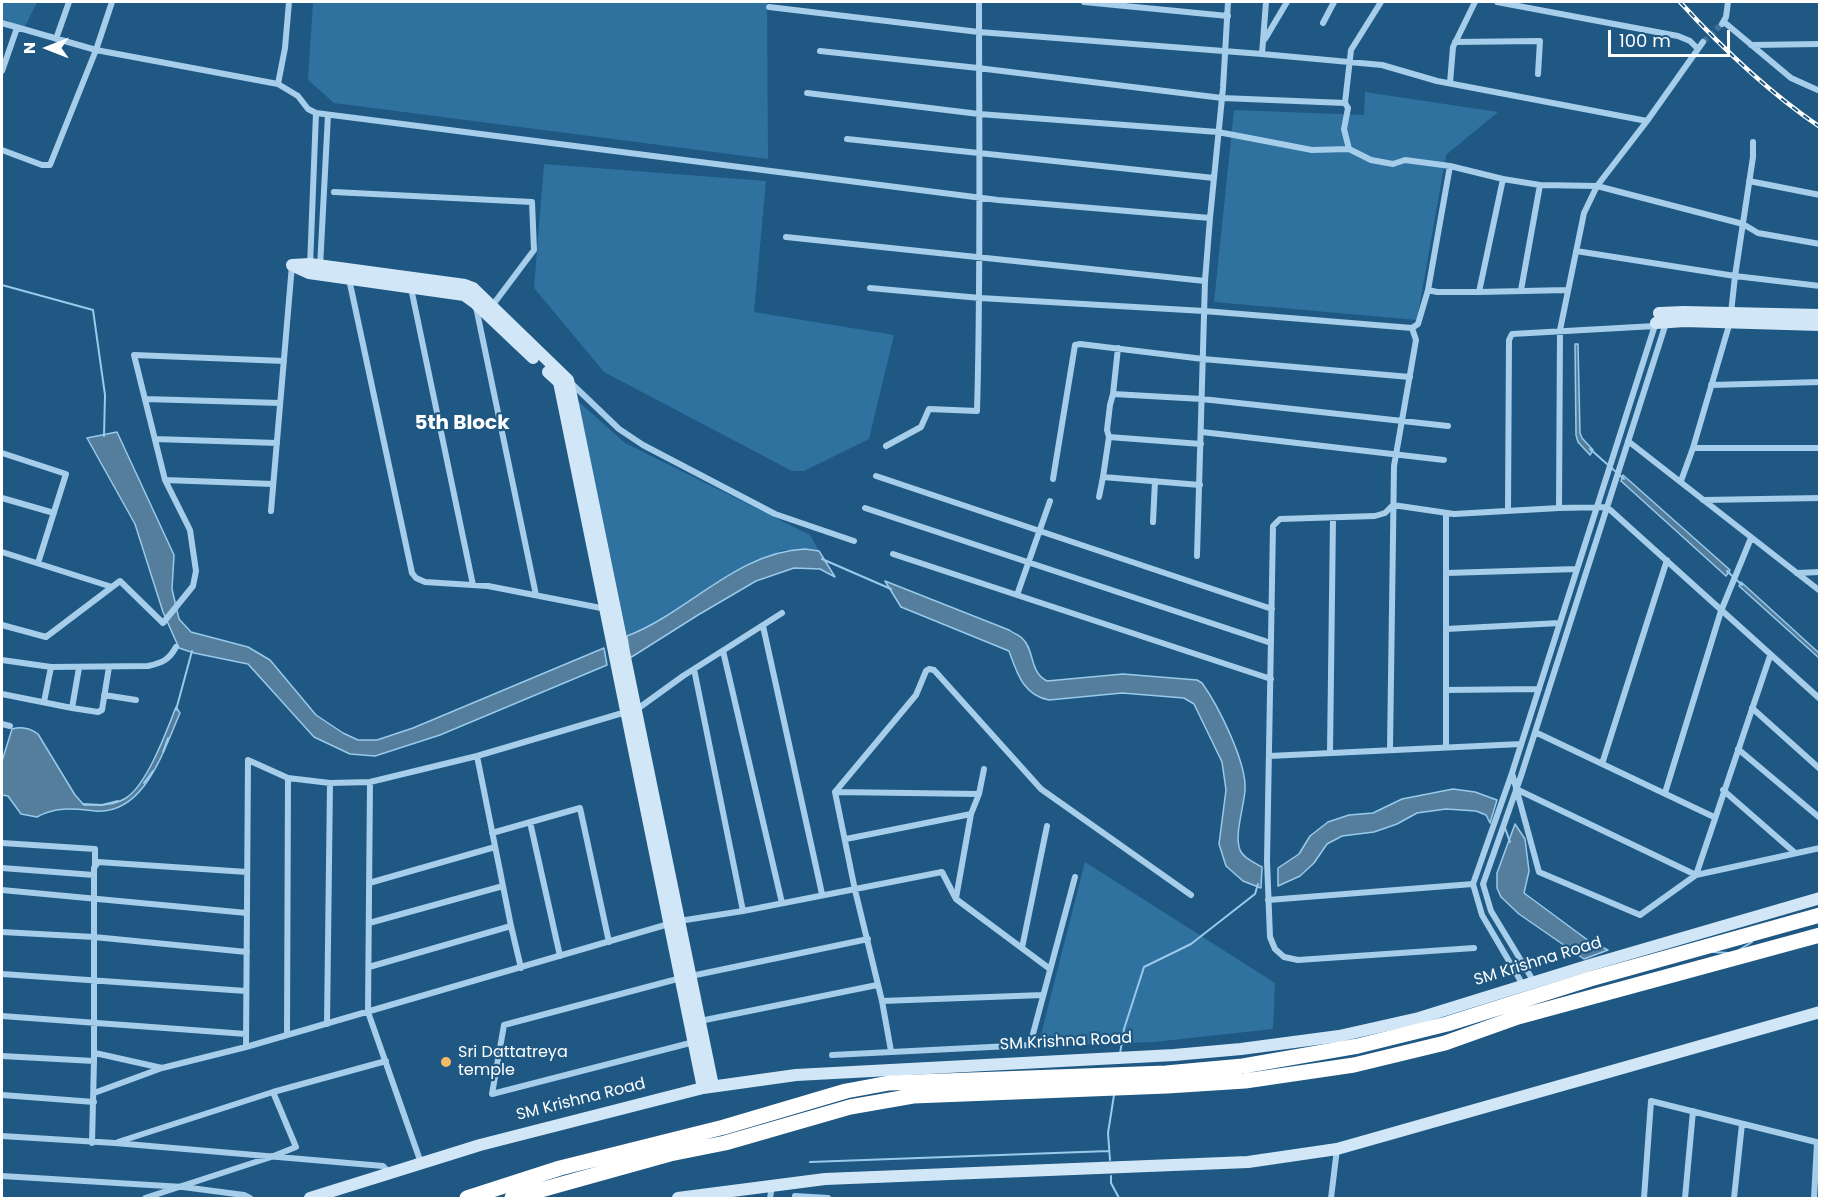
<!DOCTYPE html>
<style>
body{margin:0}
#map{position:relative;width:1821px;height:1200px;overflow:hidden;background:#1f5883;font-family:Poppins,sans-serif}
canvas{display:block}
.frame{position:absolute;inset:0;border:3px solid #fff;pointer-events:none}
.north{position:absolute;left:18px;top:18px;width:60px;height:60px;-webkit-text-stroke:4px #1f5883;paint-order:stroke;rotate:270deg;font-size:16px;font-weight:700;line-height:24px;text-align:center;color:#fff}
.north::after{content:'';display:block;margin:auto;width:21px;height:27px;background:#fff;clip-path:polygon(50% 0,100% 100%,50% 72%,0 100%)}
.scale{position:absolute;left:1608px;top:30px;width:122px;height:27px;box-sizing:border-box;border:3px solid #fff;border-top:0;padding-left:8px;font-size:18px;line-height:21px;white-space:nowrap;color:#fff;-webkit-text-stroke:4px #1f5883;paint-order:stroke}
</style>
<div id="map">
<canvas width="1821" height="1200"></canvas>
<div class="frame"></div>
<div class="north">N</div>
<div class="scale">100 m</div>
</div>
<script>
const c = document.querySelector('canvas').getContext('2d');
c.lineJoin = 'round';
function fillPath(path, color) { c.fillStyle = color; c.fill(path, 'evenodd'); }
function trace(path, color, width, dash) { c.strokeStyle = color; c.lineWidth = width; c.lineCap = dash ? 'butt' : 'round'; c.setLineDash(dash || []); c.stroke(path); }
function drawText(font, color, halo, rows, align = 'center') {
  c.font = font + ' Poppins,sans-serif'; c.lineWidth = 4.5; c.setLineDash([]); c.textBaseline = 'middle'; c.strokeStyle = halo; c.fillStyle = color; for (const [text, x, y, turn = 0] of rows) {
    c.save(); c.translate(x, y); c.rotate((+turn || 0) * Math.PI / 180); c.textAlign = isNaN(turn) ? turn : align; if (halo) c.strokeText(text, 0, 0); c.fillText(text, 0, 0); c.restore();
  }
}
fillPath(new Path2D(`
 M2,2h35l-15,31 -13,-12 -7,-2z
 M313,2h454l1,157 -434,-56 -26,-23z
 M1365,92l133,20 -52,43 -29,165 -203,-18 20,-192 130,5z
 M544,164l222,17 -12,131 140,23 -25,104 -65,32h-12l-188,-99 -70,-84z
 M578,401l47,42 185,92 9,16 -36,-1 -28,13 -113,67 -15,6z
 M1085,862l190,121 -2,46 -119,13 -116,4z`), '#2f719f');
const water = new Path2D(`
 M1575,344h3l2,89 2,5 11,12 -3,5 -12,-13 -2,-7z
 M117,432l57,123 -2,34 7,30 12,13 57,15 22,13 46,55 27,18 15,7h19l36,-12 191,-80 3,17 -167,70 -65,21 -25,-2 -36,-17 -66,-73 -54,-11 -15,-5 -16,-36 -28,-88 -48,-86z
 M1623,475l107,95 -4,6 -105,-95z
 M805,549l14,2 16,26 -15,-8 -26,-1 -38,13 -58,34 -68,43 -3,-22c61,-23 109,-84 178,-87z
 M885,581l124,49c4,3 10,5 13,8 13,12 7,34 25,43l76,-7 74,6 5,3c16,22 45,80 43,107 -1,17 -11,45 -5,60 3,8 15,13 22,17l-1,21 -18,-7 -17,-15 -7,-22 7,-54 -4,-28 -28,-58 -10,-6 -62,-5 -73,7c-26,-5 -32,-27 -40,-49l-108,-44z
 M1741,582l78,71v5l-80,-72z
 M176,707l4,6c-16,36 -35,102 -85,98 -20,-2 -39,-5 -58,6l-16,-3 -13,-18 -6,-1v-34l10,-32c10,-3 18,-1 26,5l37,61 9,10c15,0 29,1 42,-7 21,-13 41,-68 50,-91z
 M1453,789l22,3 22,8 -7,23 -4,-8 -10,-4 -30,-2 -29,4 -20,11 -23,8 -32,4 -15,8 -13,19 -14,13 -22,10v-18l21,-14 11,-18 18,-14 21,-7 24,-2 29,-14z
 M1515,824l10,15 4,32 -5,22 65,48 19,9 -24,9 -65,-45 -18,-17 -4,-9v-15z`);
fillPath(water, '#557e9c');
trace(water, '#99caeb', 1.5);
trace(new Path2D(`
 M2,285l91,25 12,85 -1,41
 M1590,449l34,30
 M822,559l69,30
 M1727,571l15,14
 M176,710l16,-59
 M163,752l5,-14
 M144,783l9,-12
 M83,804l19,1 16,-4
 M1505,828l5,14
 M1739,950l13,-8
 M1713,952l15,1
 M1120,1054l4,-25 20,-62 47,-23 64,-50 3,-10
 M1110,1160l-2,-27 6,-38
 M810,1162l299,-11
 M1111,1176v7l8,15`), '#99caeb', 2);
trace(new Path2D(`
 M1703,42l18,-17`), '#417196', 6, [6, 3]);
trace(new Path2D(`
 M1084,2l144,14
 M1497,2l181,34 12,5 7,7
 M769,7l210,25 283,22 120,11 55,16 210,40
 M1724,22l67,56 29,13
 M2,23l94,27 182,34 20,12 10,13 8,4 682,87 212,18 13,-130 5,-86
 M1323,23l11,-21
 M1722,24l4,-7 2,-15
 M56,39l13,-37
 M1265,39l22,-37
 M1455,42l85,-1 -2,33
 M1751,45l69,-1
 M820,51l158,17 244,30 123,5
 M1262,54l4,-52
 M2,71l15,-43
 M1450,83l3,-36 22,-45
 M278,84l7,-36 4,-46
 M807,93l172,21 239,18 94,18 37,-1 22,11 22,4 12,-4 45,6 53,13 37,6 57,1 146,38 15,9 62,11
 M847,139l367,39
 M1349,149l-5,-20 4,-21 -3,-5 6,-53 30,-48
 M2,150l40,15h8l46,-115 16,-48
 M1749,181l71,14
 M334,192l198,10 2,48 -42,56
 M786,237l419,44
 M1576,251l159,25 85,10
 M310,266l6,-153
 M320,267l8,-152
 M349,279l63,294 4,5 9,4 63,4 118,23
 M411,288l62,297
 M870,288l110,10 224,13 208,17
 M1428,290l9,2h42l88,-2
 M1521,290l19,-105
 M1479,292l24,-113
 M476,307l60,288
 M1731,313l4,-37 18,-119v-15
 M1118,348l-5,46 -3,11 -3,25 2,7 -6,40 97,8
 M570,382l49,47 24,16 132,69 79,27
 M1711,385l109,-3
 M1113,394l89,5 246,27
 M145,399l135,4
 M1202,432l242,28
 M1109,437l92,7
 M155,439l122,4
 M1628,441l192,150
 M886,446l35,-19 8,-18 48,2c4,-136 2,-273 2,-409
 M1693,448h127
 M2,453l64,21 -28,89
 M876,476l396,133
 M1053,479l22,-134 5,-1 123,15 207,18
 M165,480l-31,-125 150,6
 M1681,481l12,-33 37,-126
 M1099,497l4,-20
 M2,498l52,15
 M1703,500l117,-2
 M865,508l406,135
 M1559,508l1,-178 24,-117 13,-27 50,-65 56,-79
 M1508,510l1,-170 3,-6 143,-8
 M271,511l21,-246
 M1446,513v234
 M1153,522l2,-41
 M2,552l110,35
 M893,554l378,125
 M1197,556l8,-275 5,-63
 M1446,573l131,-4
 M1797,573l23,-1
 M1017,595l33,-94
 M2,625l44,12 74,-56 43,42 30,-37 3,-15 -6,-41 -25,-50 108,4
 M763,626l59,268
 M1446,629l114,-6
 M723,651l59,252
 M2,660l49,7 97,-1c14,-3 21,-6 28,-19
 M694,669l49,242
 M1446,690l93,-1
 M2,694l70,14 7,-40
 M104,695l32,5
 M44,702l7,-35
 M72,708l26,4 4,-2 7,-43
 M1752,708l68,61
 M636,710l47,-34 99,-63
 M2,724l8,2
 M1535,732l179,85
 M1390,749l4,-283 22,-126 -4,-12 6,-4 10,-34 22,-124
 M1738,749l82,69
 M1330,752l3,-234
 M477,756l34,170 10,42
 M1269,756l252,-12
 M1602,764l65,-204
 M1512,773l27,99 101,43 56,-40 124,-27
 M370,782l-2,230 53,151
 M1516,789l180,86
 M1723,790l71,62
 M835,792l81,-97 10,-24 3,-2 5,1 107,119 150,106
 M835,792l20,98 27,111 9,50
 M835,792l144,2
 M1665,793l56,-182 30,-73
 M530,822l30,134
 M492,833l88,-25 29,134
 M846,839l125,-25
 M2,843l93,6v16
 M2,868l92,7
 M1696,875l74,-219
 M369,883l126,-36
 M2,890l245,23
 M956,898l15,-84 8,-20 5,-25
 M1268,900l205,-16
 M369,923l134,-37
 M2,932l92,5 153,15
 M1022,948l25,-122
 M1474,948l-176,12 -14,-3 -9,-8 -5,-12 -3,-76 6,-335 7,-7 95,-3 10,-3 8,-8 61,9 105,-6 48,-1 213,192
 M369,967l142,-41
 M2,974l244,17
 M691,976l177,-37
 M681,978l-177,47 -12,69 202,-52
 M1534,982l-43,-71 -8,-27 38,-108 145,-453
 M1523,985l-41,-70 -9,-31 39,-111 144,-451
 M882,1001l161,-6
 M2,1016l244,18
 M700,1021l177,-36
 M327,1024l3,-241
 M287,1035l1,-257
 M246,1047l2,-287 40,18 42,5 40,-1 107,-26 149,-44
 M95,1053l67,15
 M832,1055l198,-10 45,-168
 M2,1056l92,5v-193l4,-6 149,10
 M94,1093l68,-25 84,-21 433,-126 64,-10 199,-39 14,27 94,70
 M2,1095l92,7
 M2,1136l113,7 268,23 7,7
 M118,1142l155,-50 113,-31
 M92,1143l2,-82
 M2,1176l181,11 61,8 6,3
 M145,1198l126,-41 25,-10 -23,-55
 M770,1198l2,-12
 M795,1198v-2l33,2
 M1331,1198l6,-49
 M1644,1198l7,-97 169,42
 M1685,1198l8,-87
 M1734,1198l8,-74
 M1814,1198l3,-55`), '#a6cde9', 6);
trace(new Path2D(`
 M292,265l18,-1 155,21 8,3 95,92 145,706
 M296,267l13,6 155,22 11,8 58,55
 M1659,313l25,-1 136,3
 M1656,323l28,-2 136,4
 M548,372l11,10 144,706
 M310,1198l170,-53 223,-57 93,-13 378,-20 67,-6 98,-13 80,-18 171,-53 230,-67
 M678,1198l147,-19 423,-17 89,-13 483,-137`), '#d1e7f7', 12);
trace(new Path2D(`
 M467,1198l93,-30 164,-41 122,-36 43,-8 277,-10 77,-7 115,-20 89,-22 143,-45 230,-64
 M512,1198l158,-44 55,-11 125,-36 63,-11 254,-10 78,-5 109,-16 91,-22 73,-26 302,-82`), '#fff', 15);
const rail = new Path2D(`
 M1680,2c42,46 87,89 140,125`);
trace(rail, '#fff', 4.5);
trace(rail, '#1f5883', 2, [7]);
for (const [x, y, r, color] of [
 [446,1062,6,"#f7b965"]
]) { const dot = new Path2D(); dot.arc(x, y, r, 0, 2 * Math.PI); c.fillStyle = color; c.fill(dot); trace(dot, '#1f5883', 2); }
drawText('16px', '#fff', '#1f5883', [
 ["SM Krishna Road",1538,962,-17],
 ["SM Krishna Road",1066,1042,-3],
 ["SM Krishna Road",581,1100,-14]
]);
drawText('16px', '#fff', '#1f5883', [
 ["Sri Dattatreya",458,1053],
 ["temple",458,1071]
], 'left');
drawText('bold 20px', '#fff', '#1f5883', [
 ["5th Block",462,424]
]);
</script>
